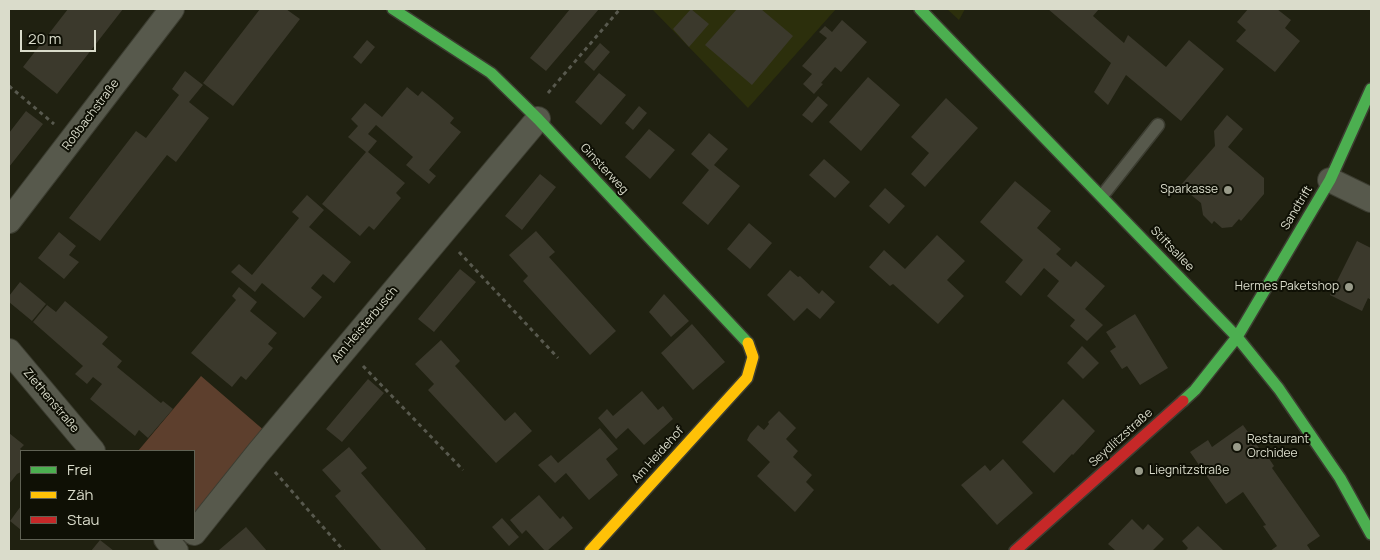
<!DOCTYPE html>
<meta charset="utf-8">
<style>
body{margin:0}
#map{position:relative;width:1380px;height:560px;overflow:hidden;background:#202111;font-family:Manrope,sans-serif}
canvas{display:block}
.frame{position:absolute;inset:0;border:10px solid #dadccb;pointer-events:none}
.legend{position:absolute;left:20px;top:450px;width:175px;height:90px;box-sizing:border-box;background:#0f1005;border:1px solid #606254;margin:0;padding:6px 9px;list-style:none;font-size:15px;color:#dadccb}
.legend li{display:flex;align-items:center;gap:10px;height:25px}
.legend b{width:25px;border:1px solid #606254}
.scale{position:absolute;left:20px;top:30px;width:76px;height:22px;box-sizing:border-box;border:2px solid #dadccb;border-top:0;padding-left:6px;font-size:15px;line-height:18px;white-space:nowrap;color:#dadccb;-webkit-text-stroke:4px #0f1005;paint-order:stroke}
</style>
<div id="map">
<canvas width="1380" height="560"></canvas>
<div class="frame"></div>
<ul class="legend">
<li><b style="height:6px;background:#4caf50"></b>Frei</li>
<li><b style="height:6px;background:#ffc107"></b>Zäh</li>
<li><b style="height:6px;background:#c62828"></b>Stau</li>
</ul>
<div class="scale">20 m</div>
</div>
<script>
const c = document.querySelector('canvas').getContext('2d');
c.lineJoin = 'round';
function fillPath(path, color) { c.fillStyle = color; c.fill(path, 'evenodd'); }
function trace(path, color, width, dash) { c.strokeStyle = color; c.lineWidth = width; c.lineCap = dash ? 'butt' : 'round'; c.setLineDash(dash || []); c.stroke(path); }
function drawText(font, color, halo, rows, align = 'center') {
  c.font = font + ' Manrope,sans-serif'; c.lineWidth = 4; c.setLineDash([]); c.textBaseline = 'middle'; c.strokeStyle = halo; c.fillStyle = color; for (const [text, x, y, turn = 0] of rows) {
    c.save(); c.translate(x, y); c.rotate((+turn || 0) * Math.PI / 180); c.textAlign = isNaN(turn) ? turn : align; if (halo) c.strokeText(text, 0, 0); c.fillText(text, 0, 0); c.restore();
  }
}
fillPath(new Path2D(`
 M652,9h184l-88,99z
 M947,9h18l-6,11z`), '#2c2f0c');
fillPath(new Path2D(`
 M201,376l65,56 -72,86v-67h-56z`), '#5d3f2d');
fillPath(new Path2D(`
 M68,9h55l-66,85 -34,-27z
 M260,9h26l14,10 -67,87 -30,-23z
 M570,9h29l-53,62 -16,-13z
 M691,9l18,15 -20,23 -16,-18z
 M737,9h24l32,27 -41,49 -47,-40z
 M1048,9h51l-6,7 31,27 4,-8 38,32 23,-27 35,29 -43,52 -55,-46 -18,30 -14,-13 17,-29z
 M1248,9h29l14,11 -6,8 15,13 -25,31 -39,-31 10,-11 -9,-8z
 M842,20l25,22 -26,30 -6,-5 -14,16 2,1 -9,10 -11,-10 9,-10 -10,-8 25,-28 -8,-6 6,-6 7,6z
 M367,40l8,7 -14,17 -8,-7z
 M600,43l10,9 -16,19 -10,-9z
 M185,71l18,14 -14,17 20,16 -33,44 -9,-7 -67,86 -31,-23 67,-87 10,7 33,-43 -7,-6z
 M599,73l27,22 -25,30 -26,-23z
 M868,77l32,28 -39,46 -32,-29z
 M407,87l11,9 4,-5 16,13 16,14 -4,5 11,9 -32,38 7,6 -7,8 -23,-19 7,-8 -37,-32 -8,9 9,7 -9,11 37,31 -9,10 5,5 -27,32 -5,-4 -9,10 -38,-32 44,-52 -18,-15 10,-11 -7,-7 14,-16 17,14z
 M818,96l10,9 -16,18 -10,-8z
 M946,98l32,30 -53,59 -14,-13 18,-21 -18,-16z
 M639,106l8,7 -14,17 -8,-7z
 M26,111l17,13 -34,43v-34z
 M1227,115l16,14 -15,18 36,31v16l-23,27 -2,-2 -7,8 -10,1 -8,-7 -2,3 -9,-9 -2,-12 -21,-17 35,-40 -1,-15z
 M649,129l26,21 -25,29 -25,-22z
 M709,133l19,16 -14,16 26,21 -32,39 -26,-22 27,-33 -18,-16z
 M824,159l26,23 -15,16 -26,-23z
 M540,174l16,13 -34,43 -17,-14z
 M1015,181l36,30 -14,17 24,21 -5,5 15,13 5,-6 29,25 -20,23 18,16 -16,16 -17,-15 5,-6 -28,-24 12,-15 -15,-13 -23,28 -16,-14 18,-22 -43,-38z
 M885,188l20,18 -16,18 -20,-18z
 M307,195l17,15 -15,17 42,35 -17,21 -11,-9 -12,14 11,9 -18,21 -42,-35 -7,9 -24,-20 8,-8 13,11 47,-57 -7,-6z
 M749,223l23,20 -22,26 -23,-20z
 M536,231l19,21 -6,5 67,74 -26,24 -67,-74 5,-5 -19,-21z
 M59,232l17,14 -7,9 10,7 -15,17 -26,-21z
 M937,235l28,26 -18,19 17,16 -26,28 -45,-40 -3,2 -21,-19 15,-17 21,19z
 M1357,241l14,7v52l-3,-2 -6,13 -32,-16z
 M460,269l16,13 -42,50 -16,-13z
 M790,270l8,7 2,-1 19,18 3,-4 13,12 -15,17 -13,-11 -13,13 -27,-26z
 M20,282l26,22 -14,17 -23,-19v-6z
 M239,287l18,15 -7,9 27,22 -9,11 5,4 -27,32 -5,-4 -9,11 -41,-34 45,-53 -4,-4z
 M664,294l25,27 -18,16 -22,-25z
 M65,301l43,36 -6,7 20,17 -5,6 44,36 2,-2 10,8 -25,29 -9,-8 -4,6 -45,-37 12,-15 -9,-7 -6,7 -12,-10 8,-8 -50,-44 14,-17 9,7z
 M1135,314l33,54 -28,17 -13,-19 -5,3 -12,-18 6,-4 -10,-15z
 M692,324l33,38 -32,28 -32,-37z
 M441,340l19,21 -5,5 50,55 10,-9 17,19 -36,32 -68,-73 6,-6 -19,-20z
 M1082,346l17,17 -16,16 -16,-16z
 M368,379l16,14 -42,49 -16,-13z
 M642,391l16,19 5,-4 10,13 -29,26 -16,-17 -12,11 -18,-21 9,-9 6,7z
 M1063,399l32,32 -22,24 -1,-1 -18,19 -32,-31z
 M779,411l17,17 -10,11 12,12 -5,6 19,18 -6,7 8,8 -19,22 -38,-36 13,-14 -23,-22 3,-6 8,-9 6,5 5,-6 -1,-2z
 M1243,425l23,33 2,-1 6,9 -2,2 48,68 -13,9 4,6h-41l7,-5 -14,-20 3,-1 -23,-33 -17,12 -36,-52 18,-12 4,7z
 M600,428l18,21 -12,10 12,16 -29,25 -23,-27 -11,10 -17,-18 13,-10 7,8z
 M9,433l15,12 -4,4 3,2h-2v21l-4,2 -8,10z
 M349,447l18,21 -6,5 65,76 -2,2h-42l-47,-55 6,-5 -19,-21z
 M1003,459l30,34 -36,32 -36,-40 24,-20 5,6z
 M539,495l21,24 3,-3 10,12 -26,23h-2l-19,-21 -4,4 -12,-14z
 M21,506v24l-11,-9z
 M502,518l17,19 -10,9 -17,-19z
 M1132,519l11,11 5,-6 16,15 -12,12h-36l-8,-7z
 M1198,526l26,25h-39l3,-3 -6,-7z
 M246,527l21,24h-47l-1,-1z
 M100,540l14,11h-23z`), '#3b392c');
const lane = new Path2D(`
 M1102,196l56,-71`);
const street = new Path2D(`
 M1330,180l41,20
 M9,221l163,-212
 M9,351l84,100
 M194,533l64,-80 280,-334
 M166,539l10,12`);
const fast = new Path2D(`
 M393,9l98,64 47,46 210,224
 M920,9l317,328 42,52 61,89 31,56
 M1183,401l12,-11 42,-53 93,-157 41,-91`);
const slow = new Path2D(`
 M590,551l157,-173 6,-21 -5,-14`);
const jam = new Path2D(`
 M1015,551l168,-150`);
trace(lane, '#3c3d31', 15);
trace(street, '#3c3d31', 26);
trace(fast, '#3c3d31', 14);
trace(slow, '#3c3d31', 14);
trace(jam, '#3c3d31', 14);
trace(new Path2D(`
 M9,86l45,38
 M548,93l72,-84
 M459,252l99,106
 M363,366l100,104
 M275,472l69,79`), '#58594e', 3, [4, 4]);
trace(lane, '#57594c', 12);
trace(street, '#57594c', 24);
trace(fast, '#4caf50', 11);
trace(slow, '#ffc107', 11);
trace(jam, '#c62828', 11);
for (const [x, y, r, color] of [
 [1228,190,5,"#999b8a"],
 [1349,287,5,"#999b8a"],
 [1237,447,5,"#999b8a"],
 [1139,471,5,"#999b8a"]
]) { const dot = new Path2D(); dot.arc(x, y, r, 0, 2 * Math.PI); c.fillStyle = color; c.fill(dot); trace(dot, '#0f1005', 2); }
drawText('12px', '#dadccb', '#0f1005', [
 ["Roßbachstraße",91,115,-53],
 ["Ginsterweg",604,169,47],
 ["Sandtrift",1297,208,-59],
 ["Stiftsallee",1172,249,46],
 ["Am Heisterbusch",365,325,-50],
 ["Ziethenstraße",51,401,50],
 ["Seydlitzstraße",1121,438,-42],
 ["Am Heidehof",658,455,-48]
]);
drawText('12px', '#dadccb', '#0f1005', [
 ["Sparkasse",1218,190],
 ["Hermes Paketshop",1339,287],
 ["Restaurant",1247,440,"left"],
 ["Orchidee",1247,454,"left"],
 ["Liegnitzstraße",1149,471,"left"]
], 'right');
</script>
